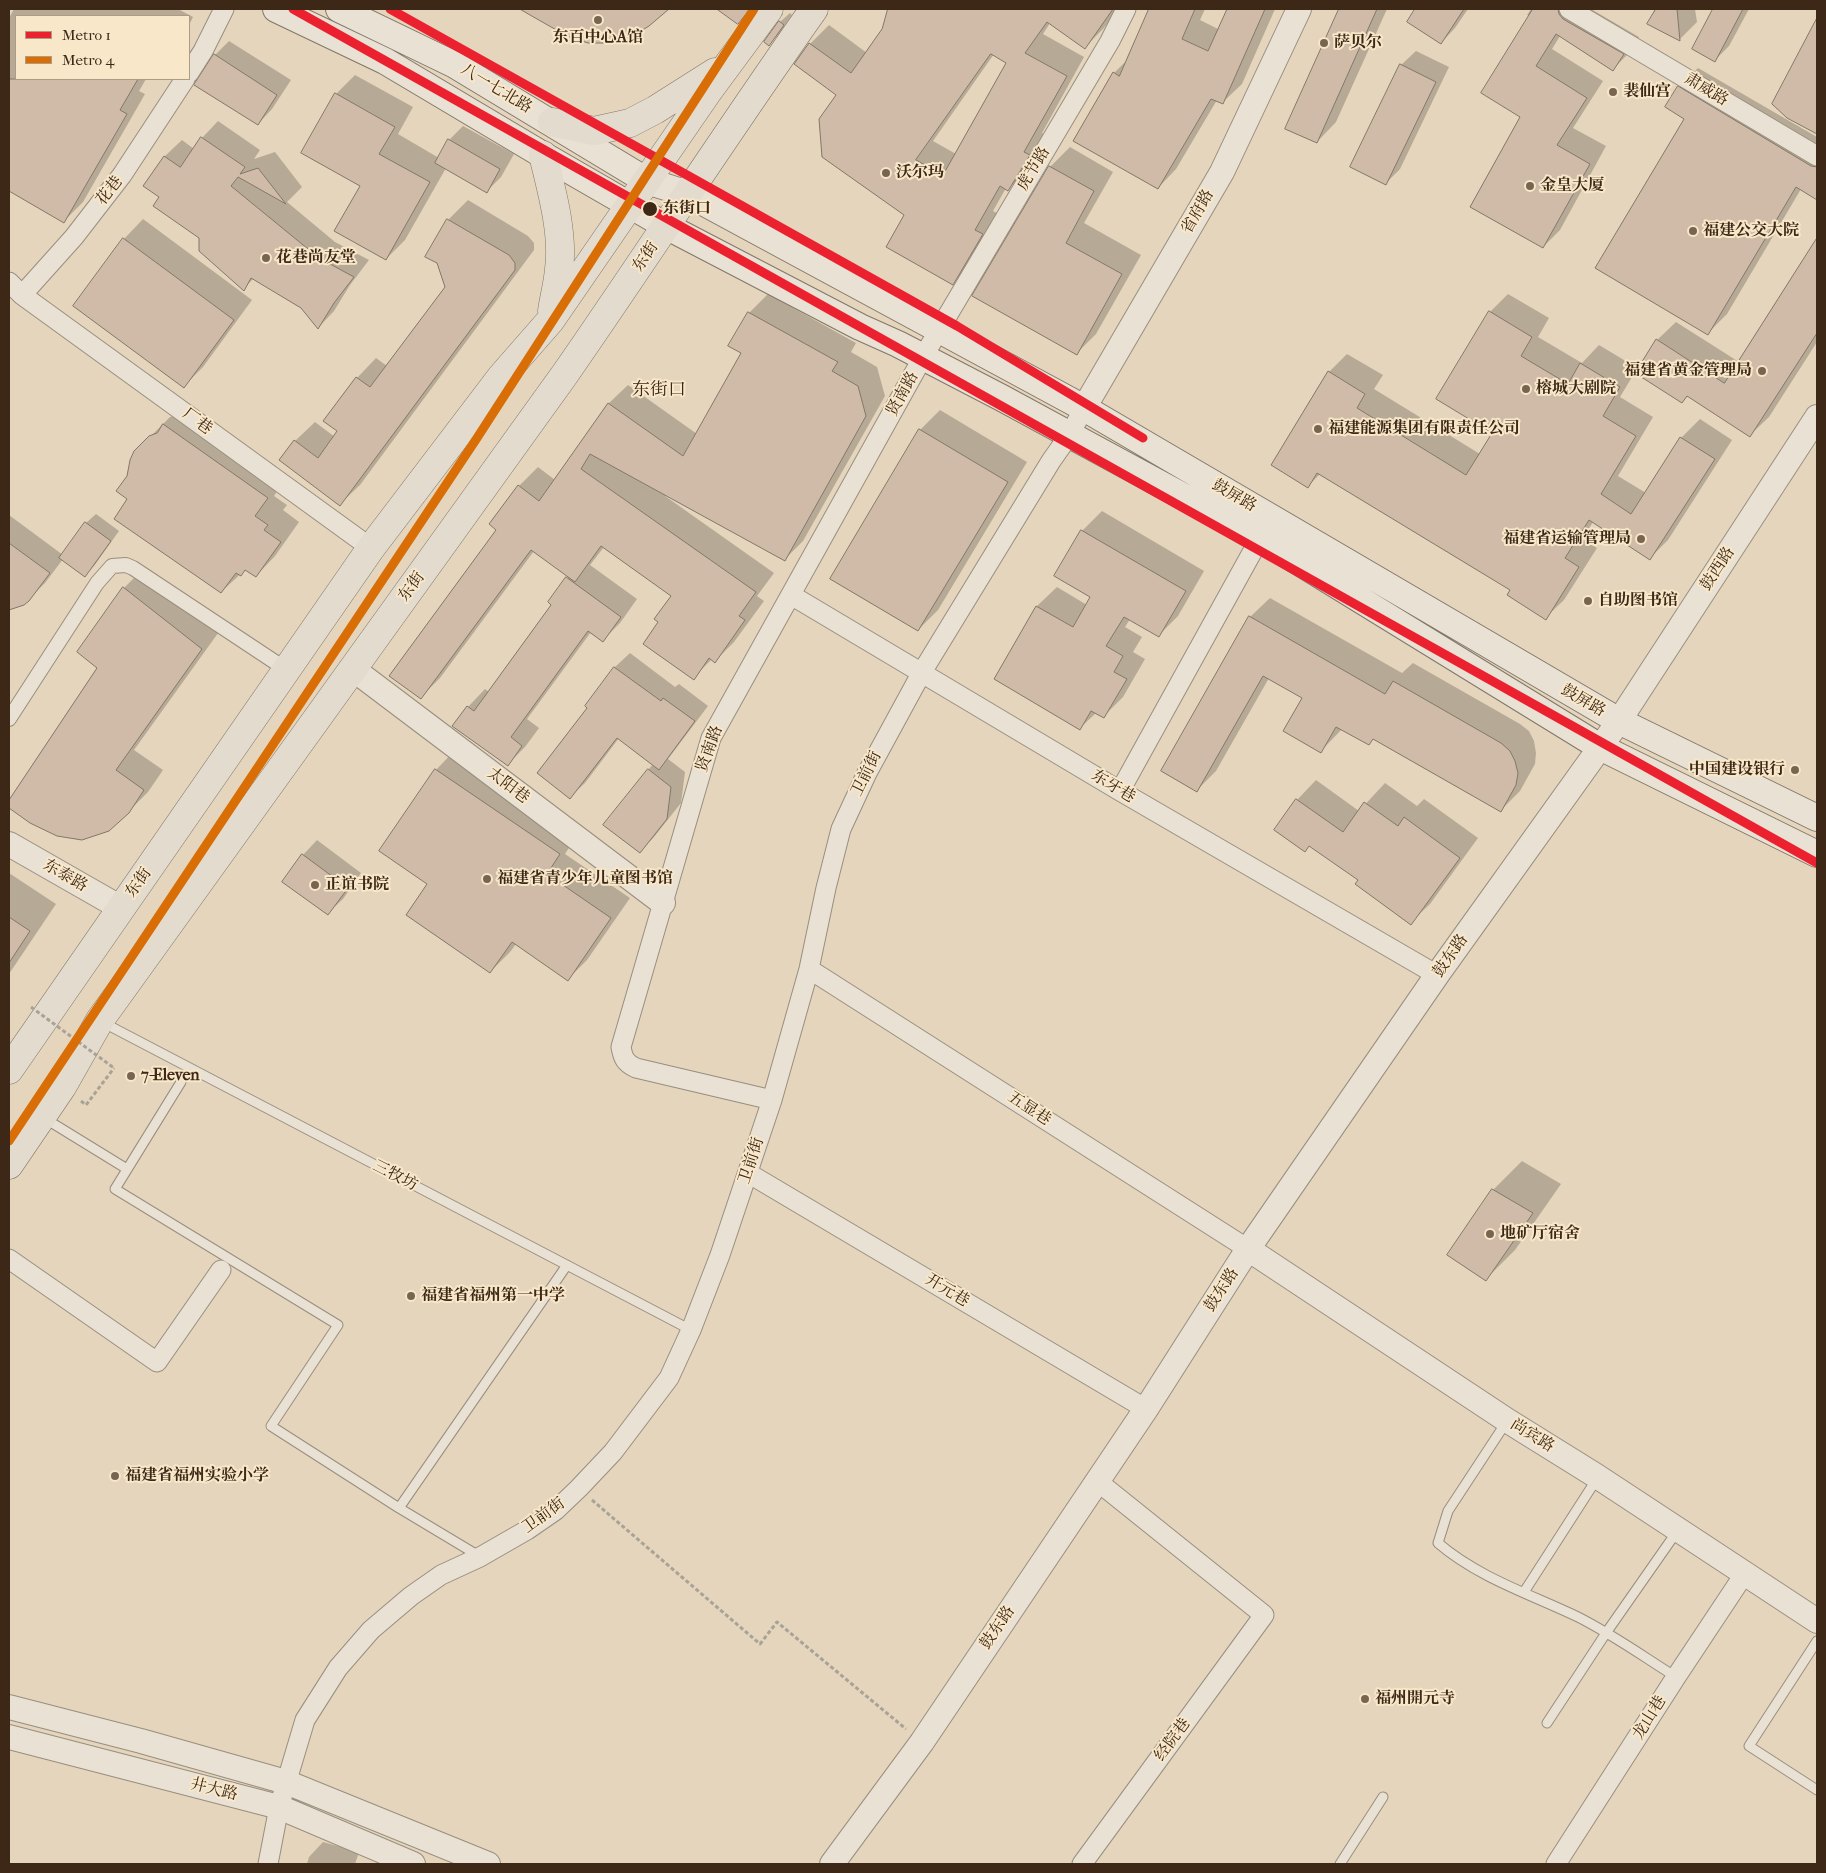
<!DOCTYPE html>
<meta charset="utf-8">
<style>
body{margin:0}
#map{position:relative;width:1826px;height:1873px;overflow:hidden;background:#e4d5bc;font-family:"IM FELL French Canon",serif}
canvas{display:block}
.frame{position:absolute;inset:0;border:10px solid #3d2818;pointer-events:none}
.legend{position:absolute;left:15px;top:15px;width:175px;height:65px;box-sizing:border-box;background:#f8e7c9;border:1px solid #ad9b82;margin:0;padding:6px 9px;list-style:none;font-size:15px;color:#3d2818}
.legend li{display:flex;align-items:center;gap:10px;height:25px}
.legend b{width:25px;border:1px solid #ad9b82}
</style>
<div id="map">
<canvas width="1826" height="1873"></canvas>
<div class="frame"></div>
<ul class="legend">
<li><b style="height:6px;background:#eb212f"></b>Metro 1</li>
<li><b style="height:6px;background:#d86e05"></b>Metro 4</li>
</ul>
</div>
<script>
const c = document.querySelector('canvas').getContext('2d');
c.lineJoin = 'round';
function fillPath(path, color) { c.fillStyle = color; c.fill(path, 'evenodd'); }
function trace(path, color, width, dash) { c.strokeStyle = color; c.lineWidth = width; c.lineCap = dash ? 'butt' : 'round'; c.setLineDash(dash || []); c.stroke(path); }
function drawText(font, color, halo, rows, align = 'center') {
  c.font = font + ' "IM FELL French Canon","Noto Serif SC",serif'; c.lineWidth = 4; c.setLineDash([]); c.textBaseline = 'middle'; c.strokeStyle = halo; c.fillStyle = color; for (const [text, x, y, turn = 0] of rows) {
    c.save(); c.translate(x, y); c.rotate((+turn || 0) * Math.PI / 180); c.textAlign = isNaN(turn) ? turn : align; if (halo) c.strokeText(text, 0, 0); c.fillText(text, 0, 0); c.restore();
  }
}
fillPath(new Path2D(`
 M14,9h164l15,8 -4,8v-9h-173v63h130l-7,12 6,3 -62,108 -19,19 -55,-31v-172z
 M522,9h145l-18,16 -81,10z
 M719,9h33l-14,14z
 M890,9h228l-15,20 -18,18 -35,-24 -7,11 41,23 -42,76 5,3 -20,35 -19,18 -2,-1 -13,23 7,4 -29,50 -19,18 -46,-68 -68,-121 -42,-30 14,-20 19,-19 38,28 17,-23zM994,54l14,9 -52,91 -23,-13z
 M1150,9h55l-5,11 18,9 10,-20h47l-33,75 -19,18 -6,-2 -41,69 -18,19 -44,-115 13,-13z
 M1341,9h46l-51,113 -19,20 -30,-13z
 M1417,9h51l-13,19 -14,15 -33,-21z
 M1531,9h60l48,28 -9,15 -17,17 -53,-33 -8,13 51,32 -30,47 33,18 -46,84 -17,17 -21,-130 8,-101 -3,-1z
 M1654,9h41l2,13 -17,17 -26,-25z
 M1714,9h35l-20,37 -14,14 -22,-11z
 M790,13l2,2 -14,20 -9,9 11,-22z
 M1817,22v111l-29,-16 -14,-13z
 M229,41l62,39 -19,29 -14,15 -43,-69z
 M1416,51l33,16 -49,102 -14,14 15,-118z
 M1698,68l119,69v60l-1,1 -15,-9 -74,125 -19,19 -23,-215 -6,-31z
 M355,75l58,32 -15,27 41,24 10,-18 14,-14 51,28 -13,23 -14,14 -41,-23 -41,72 -19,19 -24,-74 -26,-91z
 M218,121l42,29 -6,9 21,-7 27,35 -15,15 48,40 34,18 -19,25 -16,26 -16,17 -16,-21 -48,-29 -11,11 -43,-52 -39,-40 -16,-11 20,-30 17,-16 12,9 8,-11z
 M1070,147l43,25 -29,51 57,32 -45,79 -19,19 -103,-58 76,-128z
 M468,200l60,36 6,7v7l-174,235 -20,19 -45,-63 20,-19 20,15 4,-6 -14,-11 32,-42 19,-20 11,8 59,-79 -8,-25 -11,-6 21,-36z
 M143,219l109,81 -49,67 -19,19 -60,-147z
 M1817,240v102l-48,75 -19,18 -62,-39 -6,6 -47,-30 -15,25 33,20 -35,59 28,17 35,-55 19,-19 32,21 -64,100 -18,18 -57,-36 -11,17 15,9 -33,52 -19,18 -34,-29 -190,-116 -13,13 21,-114 18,-18 36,21 -9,14 106,65 13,-22 -3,-120 18,-18 41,24 -11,19 44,26 17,-18 40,24 18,-29 19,-18 63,40z
 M768,294l88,49 -5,9 26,15 8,29 -82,145 -19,19 -118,-66 -1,2 109,77 -17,23 7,5 -30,41 -19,19 -3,-2 -19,19 -33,-56 12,-27 -68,-48 -14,18 47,34 -17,24 -17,17 -12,-8 -64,87 12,9 -14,19 -18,18 -39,-58 17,-18 4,3 64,-88 16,-28 -35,-25 -94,127 -19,19 98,-211 19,-19 17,13 53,-76 20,-19 69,49 46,-82 6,-39z
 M940,410l87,52 -89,148 -20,20 -86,-52 88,-148z
 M173,416l113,62 -12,18 13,9 -4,5 16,12 -24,34 -19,20 -10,-7 -25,23 -92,-94 -1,-21 22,-40 20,-20z
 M1102,511l102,60 -26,45 -19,19 -29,-16 -5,8 17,10 -9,15 12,7 -22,38 -20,20 -7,-4 -16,15 -85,-49 42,-73 20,-19 30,18 5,-8 -10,-66z
 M96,514l23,17 -25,35 -10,9 -21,-16 -18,24 -17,17 -12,6h-7v-91l54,40 23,-32z
 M143,569l78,60 -87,121 29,20 -15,22 -20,20 -97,10 -22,-16v-4l89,-135 26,-79z
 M1270,598l132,75 11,-10 107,61 9,7 5,10 2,12 -1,11 -15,27 -19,19 -127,-72 -6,6 -26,-15 -21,22 -18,-54 -34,-19 -53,93 -19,19 53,-173z
 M630,653l45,34 4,-3 29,22 -40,53 17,13 -4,31 -27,34 -14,15 9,-83 4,-5 -34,-26 -34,45 -15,14 19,-90 -2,-1 28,-39z
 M455,750l123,84 -13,20 65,44 -43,62 -19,19 -52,-35 -6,8 -20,20 -61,-88 7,-114z
 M1316,780l43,31 26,-28 32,23 7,-7 54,39 -48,66 -20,19 -51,-43 -49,-35 -5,5 -8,-50z
 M317,840l44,33 -18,26 -15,14 -25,-58z
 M9,873l47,31 -47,70z
 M1522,1161l39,23 -46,66 -29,29 7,-89z
 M323,1842l36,10 -4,12h-48l2,-7z`), '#0003');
const building = new Path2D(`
 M520,9h149l-20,17 -16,10 -29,7h-16l-21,-7z
 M717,9h33l-12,15z
 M888,9h225l-28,40 -38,-27 -22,31 42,23 -43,76 6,3 -22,36 -8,-5 -25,44 8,4 -30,51 -67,-38 18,-32 -82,-58 -3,-38 17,-24 -42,-31 15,-21 42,30 31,-44zM991,54l15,9 -63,112 -27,-15z
 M1149,9h46l-13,30 26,12 19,-42h38l-42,95 -12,-5 -53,90 -85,-48 40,-69 6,4z
 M1339,9h38l-60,134 -32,-14z
 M1415,9h49l-23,35 -34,-22z
 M1533,9h25l1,5 4,5 61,35 -11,17 -57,-37 -20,32 51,32 -30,47 33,19 -47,84 -73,-41 50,-90 -39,-24z
 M1656,9h21l3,32 -33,-17z
 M1713,9h30l-28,53 -23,-13z
 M1817,18v116l-30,-16 -15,-14z
 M779,21l5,4 -15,21 -5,-4z
 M214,54l63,41 -19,30 -64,-40z
 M1400,64l36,18 -50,103 -36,-18z
 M9,79h129l-18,31 7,4 -63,109 -55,-32z
 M1678,86l133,80 6,1v33l-21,-13 -88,148 -113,-67 89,-149 -19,-12z
 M335,93l60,34 -16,27 51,28 -44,78 -52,-29 26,-45 -59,-33z
 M201,137l44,30 -5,7 18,-6 28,36 -48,-27 -7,9 88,72 35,19 -20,26 -16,26 -17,-21 -50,-30 -7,13 -45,-40v-13l-46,-32 6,-9 -16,-11 21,-30 16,11z
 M448,139l52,30 -13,24 -52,-30z
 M1049,166l45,25 -28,52 56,31 -45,81 -105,-59z
 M447,219l62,36 6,8v7l-175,236 -61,-46 15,-20 24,18 19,-27 -14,-10 33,-44 14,10 75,-100 -8,-24 -12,-6z
 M123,238l111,82 -50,68 -111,-82z
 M1817,238v95l-67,104 -63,-41 -5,7 -47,-30 21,-34 68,44z
 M1489,311l43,26 -11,19 47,28 12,-21 40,24 -17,29 33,20 -35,58 30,20 49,-77 35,22 -65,101 -61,-40 -24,38 14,9 -33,53 -39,-25 3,-5 -193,-117 -9,15 -37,-23 57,-94 37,23 -8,14 109,67 26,-42 -56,-34z
 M748,312l90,50 -6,9 26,15 8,30 -81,145 -195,-107 -9,15 175,123 -17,24 6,4 -30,43 -6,-5 -15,22 -51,-36 15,-22 -4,-3 17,-23 -70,-50 -26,36 -44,-32 -110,149 -32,-23 107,-146 -7,-6 29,-39 21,16 69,-98 75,53 58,-103 -13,-7z
 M163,424l105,74 -13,18 13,9 -4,5 17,12 -25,35 -11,-7 -4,6 -5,-3 -15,20 -107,-74 13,-20 -11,-8 11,-15 3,-16 4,-9 15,-15 8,-3z
 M919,429l89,53 -90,149 -88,-52z
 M85,522l26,19 -26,36 -26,-19z
 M1081,530l105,61 -27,46 -35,-20 -18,29 17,10 -9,16 13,7 -23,39 -13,-7 -11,19 -86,-51 42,-73 37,21 17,-30 -36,-21z
 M9,543l41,30 -21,28 -5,4 -15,5z
 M566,577l55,40 -18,25 -15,-11 -77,106 11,9 -14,20 -56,-40 15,-20 7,5 77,-106 -3,-3z
 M123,587l79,62 -86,121 28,20 -15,23 -20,18 -27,9 -25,-4 -27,-13 -21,-15v-8l88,-132 -20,-16z
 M1249,616l136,78 8,-13 108,62 9,8 5,10 3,12 -2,12 -15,27 -128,-73 -4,6 -33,-18 -15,26 -38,-22 19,-33 -39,-22 -66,116 -36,-21z
 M614,667l47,34 2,-3 32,23 -36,49 -42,-32 -47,61 -33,-26 50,-65 -2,-2z
 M435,769l125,85 -13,20 64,44 -43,63 -56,-39 -22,31 -84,-58 21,-31 -48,-33z
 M648,769l23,18 -4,32 -27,34 -37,-28z
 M1296,799l47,33 21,-30 34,24 6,-9 56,41 -49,67 -56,-41 3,-4 -49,-34 -4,6 -31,-22z
 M302,854l46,34 -20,27 -46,-33z
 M9,917l21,14 -21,32z
 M1492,1189l41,24 -47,68 -39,-26z`);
fillPath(building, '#cfbba8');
trace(building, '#827768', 1);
const service = new Path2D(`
 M102,1022l589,308
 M181,1082l-66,107 223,136 -67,101 128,82 80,48
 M44,1118l83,51
 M1507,1421l-59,90 -10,32c41,35 92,51 140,74 34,17 66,40 98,60
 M399,1508l168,-243
 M1524,1592l74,-115
 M1817,1641l-68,105 68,44
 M1547,1723l59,-90 72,-103
 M1340,1864l43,-67`);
const pedestrian = new Path2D(`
 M9,719l88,-136 15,-17 14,-1 7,3 154,102`);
const minor = new Path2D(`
 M1569,9l248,147
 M189,73l14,-22 21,-42
 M9,282l13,13 349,253
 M22,295l52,-58 48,-62 63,-96
 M791,595l329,196 317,184
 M1120,791l140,-253
 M809,969l439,280
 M772,1100l-136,-32c-11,-5 -13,-10 -15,-21l90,-309 212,-381 187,-316 16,-32
 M748,1173l398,236
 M9,1259l148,103 64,-92
 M268,1864l11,-57 26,-87 33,-52 33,-38 40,-34 30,-21 39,-18 47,-27 29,-20 23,-22 34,-36 56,-74 22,-48 29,-75 52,-155 37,-131 17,-81 15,-59 26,-56 55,-101 129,-211 19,-27 14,-26
 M1082,1864l182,-249 -167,-134
 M1556,1864l120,-187 69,-104`);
const tertiary = new Path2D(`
 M1084,408l138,-236 77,-163
 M353,669l310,234
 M9,844l112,64
 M1248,1249l260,172 90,56 219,144
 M9,1707l132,34 145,41 202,82
 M9,1737l270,70 134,57
 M832,1864l90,-122 224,-333 102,-160 189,-274 182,-254 198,-304`);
const secondary = new Path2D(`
 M276,9l109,52 158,94 123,71 194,101 38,17 104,54 258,140 340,209 217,107
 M339,9l116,56 192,116 41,13 396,214 535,313 198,97`);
const primary = new Path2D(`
 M552,122l42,9 36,-8 25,-13 60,-38
 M543,155c8,33 21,79 16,114 -1,14 -5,28 -7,42
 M9,1070l362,-522 130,-171 49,-56 157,-228 62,-84
 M9,1165l53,-78 38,-67 465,-646c84,-121 164,-245 249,-365`);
trace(service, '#998e7e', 11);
trace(pedestrian, '#998e7e', 16);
trace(minor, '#998e7e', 21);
trace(tertiary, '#998e7e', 26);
trace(secondary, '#827768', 28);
trace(primary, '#827768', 29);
trace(new Path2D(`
 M81,1101l5,4 28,-37
 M592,1500l168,144 17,-22 129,107`), '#a9a297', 3, [4, 2.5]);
trace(service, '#e8e1d4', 9);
trace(pedestrian, '#e8e1d4', 14);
trace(minor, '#e8e1d4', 19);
trace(tertiary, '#e8e1d4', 24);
trace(secondary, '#e8e1d4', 26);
trace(primary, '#e3dbcd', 28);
trace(new Path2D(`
 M31,1007l83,61`), '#a9a297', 3, [4, 2.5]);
trace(new Path2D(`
 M293,9l1524,854
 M390,9l567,317 186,112`), '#eb212f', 9);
trace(new Path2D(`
 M9,1141l468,-703 277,-429`), '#d86e05', 9);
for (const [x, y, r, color] of [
 [598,20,5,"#776551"],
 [1324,43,5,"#776551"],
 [1613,92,5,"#776551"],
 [886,173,5,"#776551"],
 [1530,186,5,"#776551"],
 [650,209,8,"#3d2818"],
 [1693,231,5,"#776551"],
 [266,258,5,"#776551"],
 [1762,371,5,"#776551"],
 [1526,389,5,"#776551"],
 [1318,429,5,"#776551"],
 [1641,539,5,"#776551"],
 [1588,601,5,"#776551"],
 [1795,770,5,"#776551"],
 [487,879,5,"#776551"],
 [315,885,5,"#776551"],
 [131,1076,5,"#776551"],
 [1490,1234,5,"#776551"],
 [411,1296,5,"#776551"],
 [115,1476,5,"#776551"],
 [1365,1699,5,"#776551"]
]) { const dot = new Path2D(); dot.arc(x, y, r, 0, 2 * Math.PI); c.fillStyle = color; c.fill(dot); trace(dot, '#f8e7c9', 2); }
drawText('bold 16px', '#3d2818', '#f8e7c9', [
 ["东百中心A馆",598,38,"center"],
 ["萨贝尔",1334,43],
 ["裴仙宫",1623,92],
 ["沃尔玛",896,173],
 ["金皇大厦",1540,186],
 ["福建公交大院",1703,231],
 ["花巷尚友堂",276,258],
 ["福建省黄金管理局",1752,371,"right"],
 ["榕城大剧院",1536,389],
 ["福建能源集团有限责任公司",1328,429],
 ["福建省运输管理局",1631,539,"right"],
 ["自助图书馆",1598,601],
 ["中国建设银行",1785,770,"right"],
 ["福建省青少年儿童图书馆",497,879],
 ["正谊书院",325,885],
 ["7-Eleven",141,1076],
 ["地矿厅宿舍",1500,1234],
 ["福建省福州第一中学",421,1296],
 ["福建省福州实验小学",125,1476],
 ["福州開元寺",1375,1699]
], 'left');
drawText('16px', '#3d2818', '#f8e7c9', [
 ["八一七北路",496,89,31],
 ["肃威路",1706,90,31],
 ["虎节路",1034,169,-59],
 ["花巷",110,191,-52],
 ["省府路",1198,212,-60],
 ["东街",646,257,-56],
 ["贤南路",903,394,-61],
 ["厂巷",197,422,36],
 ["鼓屏路",1234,496,30],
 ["鼓西路",1718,569,-57],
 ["东街",412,587,-54],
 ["鼓屏路",1583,701,30],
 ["贤南路",710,749,-70],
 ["卫前街",867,774,-64],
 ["太阳巷",508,786,37],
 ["东牙巷",1113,787,31],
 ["东泰路",65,876,30],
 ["东街",139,883,-55],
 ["鼓东路",1451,956,-55],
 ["五显巷",1029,1109,33],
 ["卫前街",752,1161,-72],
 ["三牧坊",395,1176,27],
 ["鼓东路",1222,1290,-57],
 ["开元巷",947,1291,31],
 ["尚宾路",1532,1436,32],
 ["卫前街",544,1516,-36],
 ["鼓东路",998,1628,-56],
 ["龙山巷",1650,1718,-58],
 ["经院巷",1173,1740,-54],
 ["井大路",214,1790,14]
]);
drawText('bold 16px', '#3d2818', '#f8e7c9', [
 ["东街口",663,209]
], 'left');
drawText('18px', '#3d2818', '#f8e7c9', [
 ["东街口",659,391]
]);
</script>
